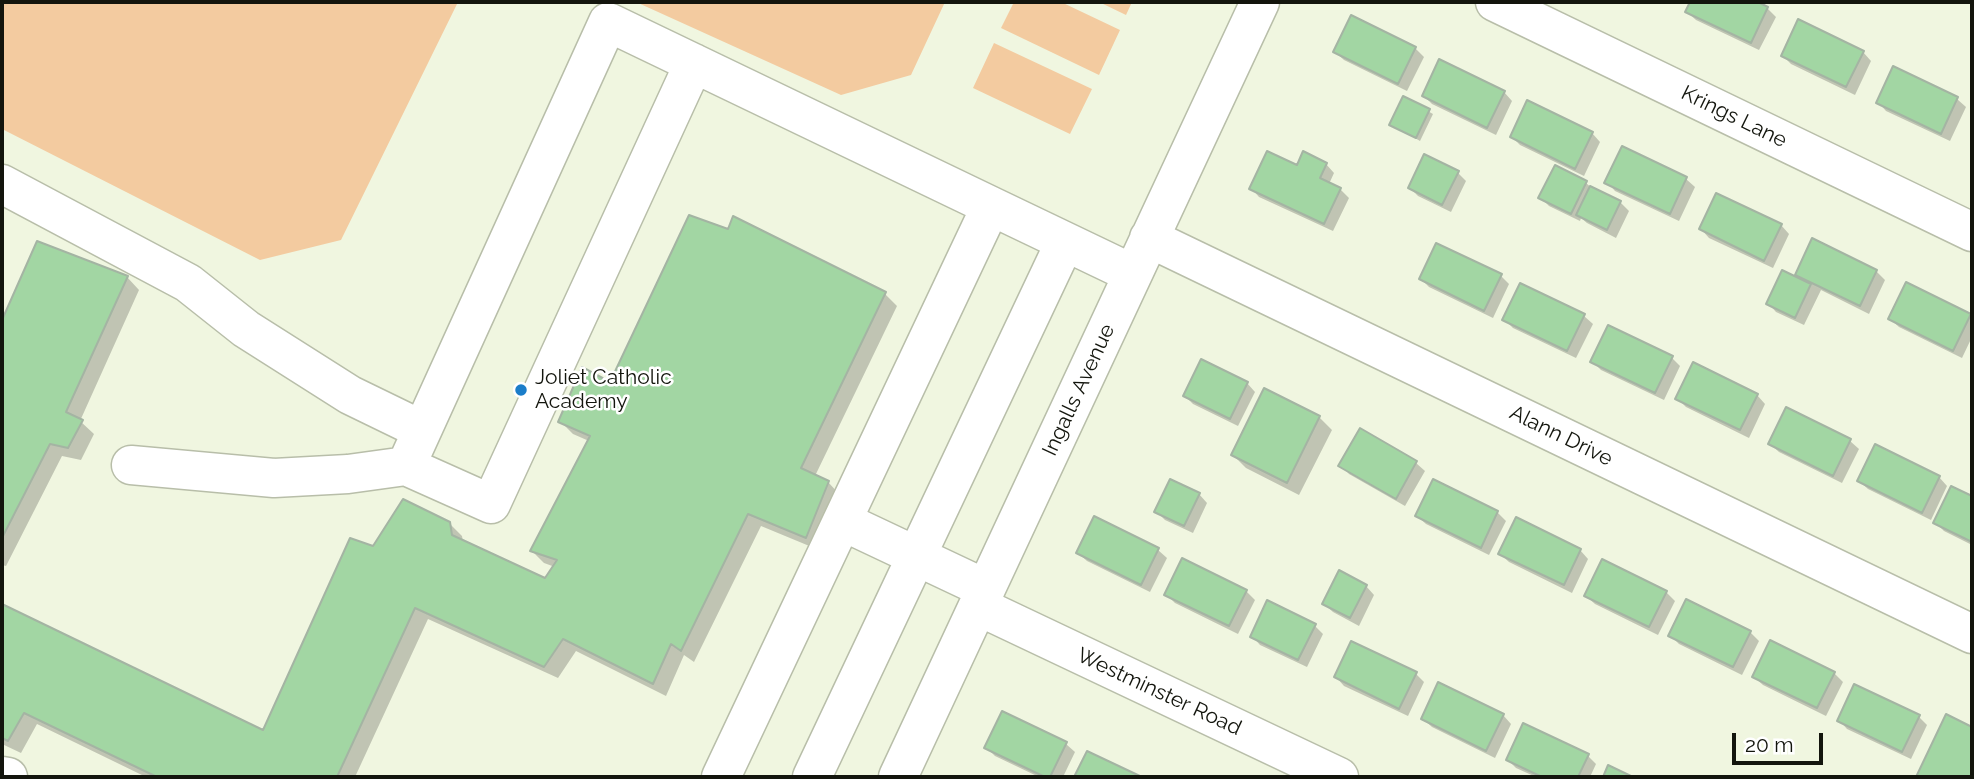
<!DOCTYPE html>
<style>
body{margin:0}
#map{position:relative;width:1974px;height:779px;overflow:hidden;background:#f0f6e0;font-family:Raleway,sans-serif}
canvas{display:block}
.frame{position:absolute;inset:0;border:4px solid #13150d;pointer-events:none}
.scale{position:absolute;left:1732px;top:733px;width:91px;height:32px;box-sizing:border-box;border:4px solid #13150d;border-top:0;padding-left:9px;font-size:21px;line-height:24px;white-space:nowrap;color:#13150d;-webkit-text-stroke:5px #fff;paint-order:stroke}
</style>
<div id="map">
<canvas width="1974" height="779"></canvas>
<div class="frame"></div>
<div class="scale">20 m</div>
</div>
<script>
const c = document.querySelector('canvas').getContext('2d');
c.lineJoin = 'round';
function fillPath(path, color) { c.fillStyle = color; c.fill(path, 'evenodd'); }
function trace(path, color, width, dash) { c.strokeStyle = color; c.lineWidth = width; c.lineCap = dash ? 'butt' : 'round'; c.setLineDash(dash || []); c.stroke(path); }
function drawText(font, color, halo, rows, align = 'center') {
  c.font = font + ' Raleway,sans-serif'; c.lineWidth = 5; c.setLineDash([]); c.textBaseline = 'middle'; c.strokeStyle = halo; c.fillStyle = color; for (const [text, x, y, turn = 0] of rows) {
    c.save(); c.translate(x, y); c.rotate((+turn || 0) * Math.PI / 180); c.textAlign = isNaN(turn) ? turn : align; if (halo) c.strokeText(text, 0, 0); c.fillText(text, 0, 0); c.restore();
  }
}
fillPath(new Path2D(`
 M2,2h456l-117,238 -81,20 -258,-131z
 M636,2h309l-34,73 -70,20z
 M1014,2h47l59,28 -21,45 -98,-47z
 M1099,2h33l-6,13z
 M994,43l98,46 -22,45 -97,-46z`), '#f3cba0');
fillPath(new Path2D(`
 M1692,2h62l13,6 9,9 -17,33 -63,-30 -9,-8z
 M1415,48l9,9 -17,34 -63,-31 -9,-8z
 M1863,52l8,9 -16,34 -64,-31 -8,-8z
 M1894,68l63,31 9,8 -16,34 -64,-30 -8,-9z
 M1504,92l8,9 -16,34 -64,-31 -8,-8z
 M1404,98l29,16 -13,27 -29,-17z
 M1592,133l8,9 -16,34 -64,-31 -8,-8z
 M1623,148l63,31 9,8 -16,34 -64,-30 -8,-9z
 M1326,164l8,9 -5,11 11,5 9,9 -16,33 -74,-34 -8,-9 47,-20z
 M1458,173l8,8 -15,31 -33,-16 -8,-8z
 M1586,183l7,6 27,13 9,9 -13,27 -29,-15 -6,-5 -1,3 -31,-15 -8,-8z
 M1781,225l8,9 -16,34 -64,-30 -8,-9z
 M1813,240l63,31 9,9 -16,34 -48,-24 -17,35 -28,-13 -8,-9 27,-25z
 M38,243l89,34 12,13 -59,131 14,13 -13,26 -19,-4 -56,110 -4,-1v-241z
 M1501,276l8,8 -16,34 -64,-31 -8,-8z
 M1520,285l64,31 9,8 -17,34 -63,-30 -9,-9z
 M885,294l12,12 -82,170 13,6 12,13 -21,55 -58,-24 -67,136 -10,-7 -18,41 -90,-45 -18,27 -130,-59 -73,158h-209l-109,-53 -16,29 -19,-9v-138l262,126 110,-184 75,-25 13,13 1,6 82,38 10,-13 -11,-4 -12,-12 57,-110 -16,-7 -13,-13 51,-37z
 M1970,315l2,3v19l-10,21 -63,-31 -9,-8z
 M1672,358l8,8 -16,34 -63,-30 -9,-9z
 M1247,383l8,9 -17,34 -45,-22 -8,-8z
 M1757,395l8,9 -16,34 -63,-31 -9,-9z
 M1787,410l63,31 9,8 -17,34 -63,-31 -9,-8z
 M1319,417l13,13 -33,65 -53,-27 -13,-13z
 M1360,431l56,32 9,8 -20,35 -56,-32 -8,-9z
 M1939,477l8,9 -16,34 -63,-31 -9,-8z
 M1952,488l20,10v47l-28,-14 -9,-9z
 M1199,494l8,9 -14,30 -28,-13 -9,-9z
 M1497,512l9,9 -17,34 -63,-31 -9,-8z
 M1094,519l64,31 9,8 -17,34 -63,-31 -9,-8z
 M1580,550l8,9 -16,34 -63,-31 -9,-8z
 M1603,562l63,30 9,9 -17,34 -63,-31 -9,-8z
 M1366,586l8,9 -15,31 -26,-14 -9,-8z
 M1246,591l9,9 -17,34 -63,-31 -9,-9z
 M1314,625l9,9 -16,33 -47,-22 -8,-9z
 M1750,632l9,9 -17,34 -63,-31 -9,-9z
 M1834,673l9,9 -17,34 -63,-31 -9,-8z
 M1416,674l8,8 -16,34 -64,-30 -8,-9z
 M1503,715l8,9 -16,34 -63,-31 -9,-8z
 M1919,717l8,8 -16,34 -64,-30 -8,-9z
 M1947,717l25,12v48h-54z
 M1066,744l9,8 -12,25h-24l-44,-21 -9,-9z
 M1588,756l8,8 -6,13h-54l-20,-9 -8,-8z`), '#0003');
const building = new Path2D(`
 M1690,2h68l10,5 -17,36 -66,-31z
 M1351,15l65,32 -18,37 -65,-32z
 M1798,19l66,32 -18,36 -65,-31z
 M1439,59l66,32 -18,37 -65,-32z
 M1893,66l65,31 -17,37 -65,-31z
 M1403,96l27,13 -14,29 -27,-13z
 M1527,100l66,32 -18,37 -65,-32z
 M1622,146l65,31 -17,37 -66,-31z
 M1267,151l30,14 6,-14 24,12 -7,15 21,10 -17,36 -75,-35z
 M1424,154l35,17 -17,34 -34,-17z
 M1555,165l32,16 -16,33 -33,-16z
 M1590,186l31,15 -14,29 -31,-15z
 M1716,193l66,31 -18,37 -65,-32z
 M689,215l39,14 5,-13 153,76 -85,176 28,13 -23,57 -58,-24 -67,137 -10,-7 -18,40 -90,-45 -19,28 -129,-59 -78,169h-180l-133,-64 -16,28 -6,-3v-134l261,126 87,-192 23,8 30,-47 47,23 2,13 93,43 12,-18 -27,-9 60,-115 -32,-14 24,-55 28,15z
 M1812,238l65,32 -17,36 -65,-31z
 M37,241l91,35 -62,136 17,8 -15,28 -18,-4 -48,94v-218z
 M1436,243l66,31 -18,37 -65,-32z
 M1782,270l29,14 -16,34 -29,-14z
 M1906,282l65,32 -18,37 -65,-32z
 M1520,283l65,31 -18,37 -65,-31z
 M1608,325l65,31 -18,37 -65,-31z
 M1201,359l47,23 -18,37 -47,-23z
 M1693,362l65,32 -18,36 -65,-31z
 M1264,388l56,28 -33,67 -56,-28z
 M1786,407l65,32 -18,37 -65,-32z
 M1360,428l57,33 -21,38 -58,-33z
 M1875,444l65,32 -18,37 -65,-32z
 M1170,479l30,14 -16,33 -30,-14z
 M1433,479l65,32 -17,37 -66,-32z
 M1951,486l21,10v46l-39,-19z
 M1094,516l65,32 -18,37 -65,-32z
 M1516,517l65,32 -17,36 -66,-31z
 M1182,558l65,32 -18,36 -65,-31z
 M1602,559l65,32 -18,36 -65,-31z
 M1339,570l28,15 -17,33 -28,-14z
 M1686,599l65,32 -18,36 -65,-31z
 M1267,600l49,24 -18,36 -48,-23z
 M1770,640l65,32 -18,36 -65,-31z
 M1351,641l66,31 -18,37 -65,-32z
 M1438,682l66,32 -18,37 -65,-32z
 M1854,684l66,31 -18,37 -65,-31z
 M1002,711l65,31 -17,35h-5l-61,-29z
 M1946,714l26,13v50h-56z
 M1523,723l66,31 -11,23h-36l-36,-17z
 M1087,751l55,26h-68z
 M1608,765l25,12h-30z`);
fillPath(building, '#a2d6a3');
trace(building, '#a4b4a3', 2);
const minor = new Path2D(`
 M1495,2l477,230
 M2,184l186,99 58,46 104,66 72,35
 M1149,238l823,396
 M131,465l143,13 74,-4 58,-8 202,-444 383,184
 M406,466l85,38 203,-441
 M842,521l144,68
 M978,606l361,171
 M2,776l6,1
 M721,777l270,-571 142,68
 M812,777l253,-535
 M898,777l362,-775`);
trace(minor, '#b8bea9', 41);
trace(minor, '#fff', 38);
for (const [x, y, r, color] of [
 [521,390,7,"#1b7dc9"]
]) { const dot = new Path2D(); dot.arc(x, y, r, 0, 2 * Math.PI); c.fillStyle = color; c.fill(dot); trace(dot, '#fff', 2.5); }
drawText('21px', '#13150d', '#fff', [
 ["Krings Lane",1734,117,26],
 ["Ingalls Avenue",1079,390,-65],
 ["Alann Drive",1561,436,26],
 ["Westminster Road",1159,692,25]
]);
drawText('21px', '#13150d', '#fff', [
 ["Joliet Catholic",535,378],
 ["Academy",535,402]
], 'left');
</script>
